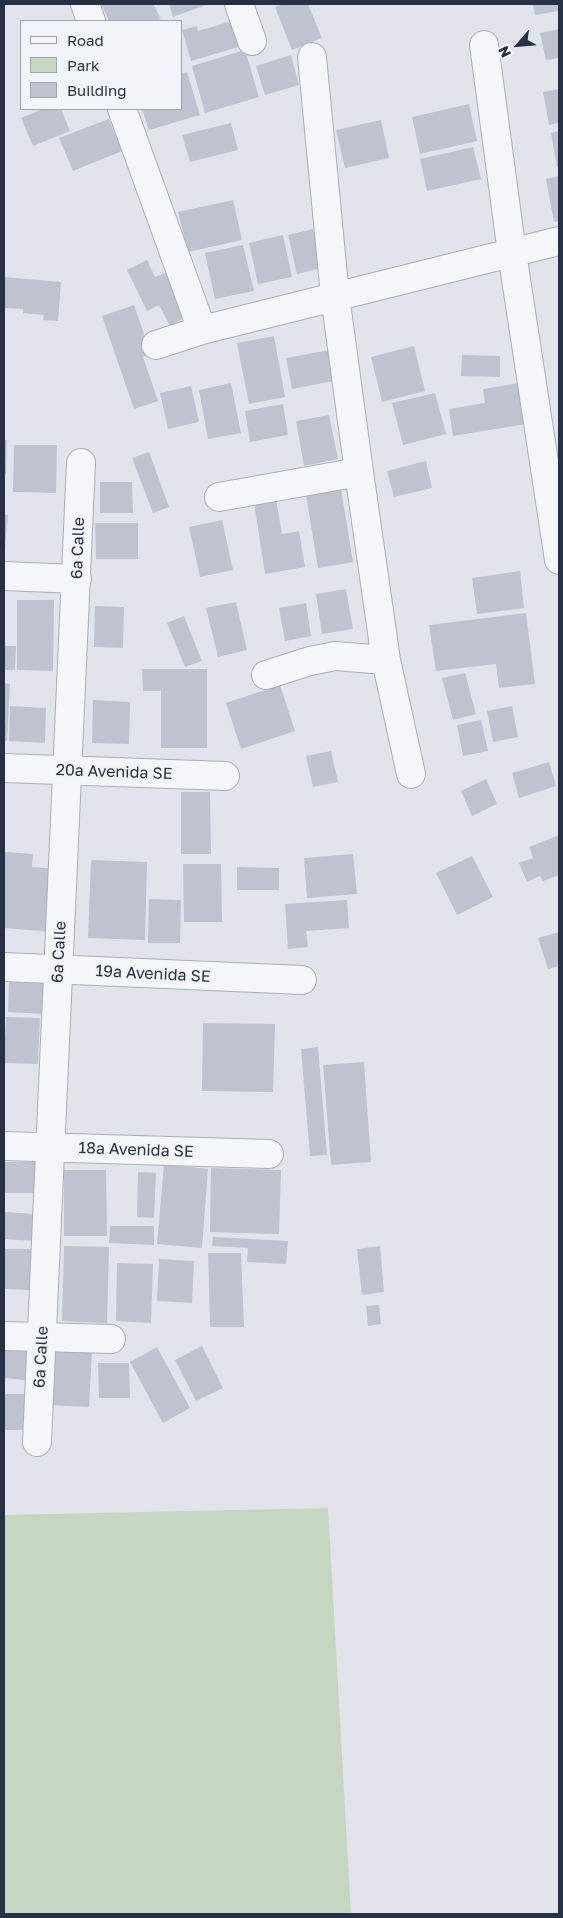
<!DOCTYPE html>
<style>
body{margin:0}
#map{position:relative;width:563px;height:1918px;overflow:hidden;background:#e1e5eb;font-family:"Golos Text",sans-serif}
canvas{display:block}
.frame{position:absolute;inset:0;border:5px solid #273145;pointer-events:none}
.legend{position:absolute;left:20px;top:20px;width:162px;height:90px;box-sizing:border-box;background:#f1f4f8;border:1px solid #a0a6b0;margin:0;padding:6px 9px;list-style:none;font-size:15px;color:#273145}
.legend li{display:flex;align-items:center;gap:10px;height:25px}
.legend b{width:25px;border:1px solid #a0a6b0}
.north{position:absolute;left:493px;top:20px;width:50px;height:50px;-webkit-text-stroke:4px #f1f4f8;paint-order:stroke;rotate:243deg;font-size:14px;font-weight:700;line-height:20px;text-align:center;color:#273145}
.north::after{content:'';display:block;margin:auto;width:18px;height:22px;background:#273145;clip-path:polygon(50% 0,100% 100%,50% 72%,0 100%)}
</style>
<div id="map">
<canvas width="563" height="1918"></canvas>
<div class="frame"></div>
<ul class="legend">
<li><b style="height:6px;background:#f4f6f9"></b>Road</li>
<li><b style="height:14px;background:#c6d6c1"></b>Park</li>
<li><b style="height:14px;background:#bec3cf"></b>Building</li>
</ul>
<div class="north">N</div>
</div>
<script>
const c = document.querySelector('canvas').getContext('2d');
c.lineJoin = 'round';
function fillPath(path, color) { c.fillStyle = color; c.fill(path, 'evenodd'); }
function trace(path, color, width, dash) { c.strokeStyle = color; c.lineWidth = width; c.lineCap = dash ? 'butt' : 'round'; c.setLineDash(dash || []); c.stroke(path); }
function drawText(font, color, halo, rows, align = 'center') {
  c.font = font + ' "Golos Text",sans-serif'; c.lineWidth = 4; c.setLineDash([]); c.textBaseline = 'middle'; c.strokeStyle = halo; c.fillStyle = color; for (const [text, x, y, turn = 0] of rows) {
    c.save(); c.translate(x, y); c.rotate((+turn || 0) * Math.PI / 180); c.textAlign = isNaN(turn) ? turn : align; if (halo) c.strokeText(text, 0, 0); c.fillText(text, 0, 0); c.restore();
  }
}
fillPath(new Path2D(`
 M328,1508l23,406h-347v-399z`), '#c6d6c1');
fillPath(new Path2D(`
 M101,4h52l8,15 -5,2h-47z
 M169,4h40l-36,13z
 M284,4h24l14,34 -30,12 -17,-43z
 M533,4h26v7l-24,4z
 M235,20l7,26 -51,15 -9,-31 15,-4 1,5z
 M559,29v29l-13,2 -6,-27z
 M245,50l14,47 -54,16 -13,-47z
 M291,55l8,30 -34,10 -9,-29z
 M187,72l13,43 -51,15 -7,-21h39v-35z
 M559,89v34l-10,2 -6,-33z
 M469,104l8,37 -57,13 -8,-37z
 M43,109h18l9,22 -37,15 -12,-28z
 M109,119l13,32 -49,20 -14,-33z
 M381,120l8,38 -44,10 -9,-38z
 M231,123l7,27 -48,12 -8,-27z
 M559,131v36h-2l-6,-34z
 M473,147l8,32 -54,12 -7,-32z
 M559,176v45l-5,1 -8,-43z
 M233,200l9,40 -54,12 -10,-40z
 M313,229l9,39 -25,6 -9,-39z
 M283,235l9,42 -34,7 -9,-41z
 M243,245l11,46 -39,8 -10,-46z
 M147,260l8,17 12,-5 21,44 -18,10 -11,-21 -12,6 -20,-41z
 M4,277l57,5 -3,39 -15,-1 1,-5 -21,-2v-4l-19,-1z
 M134,305l17,49 -8,3 15,44 -24,8 -32,-93z
 M274,336l11,61 -36,7 -12,-61z
 M414,346l11,45 -43,11 -11,-45z
 M329,350l5,31 -42,8 -6,-31z
 M462,355l38,1v21l-39,-1z
 M231,383l10,50 -33,6 -9,-49z
 M519,383l7,41 -73,12 -4,-27 36,-6 -2,-14z
 M191,386l8,36 -31,7 -8,-36z
 M435,393l11,41 -43,11 -11,-42z
 M283,404l5,31 -38,7 -5,-31z
 M329,415l9,44 -34,7 -8,-45z
 M4,440h3l-1,34h-2z
 M14,445h43l-1,48 -43,-1z
 M149,452l20,55 -16,6 -21,-55z
 M426,461l6,27 -38,9 -7,-26z
 M100,482h32l1,31h-33z
 M340,483l13,79 -35,6 -13,-79z
 M276,499l6,35 17,-3 6,36 -40,7 -11,-72z
 M4,514l4,1 -3,33h-1z
 M222,520l11,50 -33,7 -11,-50z
 M95,523h43v36h-42z
 M520,571l4,37 -47,6 -5,-36z
 M346,589l7,40 -31,5 -6,-40z
 M17,600h37l-1,71 -36,-1z
 M236,602l11,48 -29,7 -12,-49z
 M306,603l5,33 -26,5 -6,-33z
 M95,606l29,1 -1,41 -29,-1z
 M526,613l9,71 -36,4 -3,-24 -60,7 -7,-46z
 M184,616l18,45 -17,6 -18,-44z
 M4,646h12l-1,24h-11z
 M142,669h65v79h-46v-57h-18z
 M465,673l11,41 -23,6 -11,-42z
 M4,683l6,1 -3,57h-3z
 M280,685l15,46 -54,18 -15,-46z
 M93,700l37,2 -1,42 -37,-1z
 M10,706l36,2 -1,35 -36,-2z
 M512,706l6,31 -25,5 -6,-31z
 M481,720l7,31 -25,5 -6,-31z
 M331,751l7,31 -25,5 -7,-31z
 M549,762l7,24 -37,12 -7,-25z
 M486,779l11,25 -25,12 -11,-25z
 M181,792h29l1,62h-30z
 M559,835v40l-16,6 -3,-5 -13,6 -8,-19 14,-5 -4,-11z
 M4,852l29,2 -1,13 27,2 -4,63 -51,-4z
 M353,854l4,40 -50,4 -3,-40z
 M472,856l21,41 -36,18 -21,-42z
 M91,860l56,2 -2,78 -57,-2z
 M183,864h38l1,58h-38z
 M237,867l42,1v22h-42z
 M149,899l32,1 -1,43h-32z
 M347,900l2,28 -43,3 2,16 -20,2 -3,-45z
 M559,932v34l-11,3 -10,-31z
 M9,980l39,2 -2,32 -38,-2z
 M6,1017l34,1 -2,46 -34,-1z
 M203,1023l72,1 -2,68 -71,-1z
 M318,1047l9,108 -17,1 -9,-107z
 M364,1062l7,100 -40,3 -8,-100z
 M4,1162h36v31h-36z
 M164,1164l44,5 -6,79 -45,-4z
 M211,1168l70,2 -2,64 -69,-2z
 M64,1170h42l1,66h-43z
 M138,1172l18,1 -2,45 -17,-1z
 M4,1212l32,2 -1,27 -31,-2z
 M110,1226h44v19l-45,-2z
 M213,1237l75,4 -2,23 -39,-2 1,-14 -36,-2z
 M64,1246l45,1 -2,76 -45,-2z
 M380,1246l4,46 -22,3 -5,-46z
 M4,1249h27v41l-27,-1z
 M208,1253h33l3,74h-34z
 M159,1259l35,2 -2,42 -35,-2z
 M117,1263l36,1 -2,59 -35,-2z
 M379,1305l2,19 -13,2 -2,-20z
 M202,1346l21,42 -27,13 -21,-41z
 M4,1347l33,3 -2,31 -31,-3z
 M157,1347l33,61 -27,15 -33,-61z
 M49,1350l43,2 -3,55 -42,-2z
 M98,1363h31l1,35h-31z
 M4,1394h31v36h-31z`), '#bec3cf');
const minor = new Path2D(`
 M85,4l6,17
 M239,4l13,37
 M484,45l28,208 47,307
 M312,57l23,239 24,176 27,188 25,114
 M122,109l80,221 357,-89
 M156,345l46,-15
 M219,497l140,-25
 M4,576l73,3
 M266,675l44,-14 25,-5 51,4
 M4,768l221,8
 M4,967l298,13
 M4,1146l265,8
 M4,1336l107,3
 M37,1442l44,-979`);
trace(minor, '#a9afb9', 30);
trace(minor, '#f4f6f9', 28);
drawText('16px', '#273145', '#f1f4f8', [
 ["6a Calle",78,548,-88],
 ["20a Avenida SE",114,772,2],
 ["6a Calle",59,952,-87],
 ["19a Avenida SE",153,974,3],
 ["18a Avenida SE",136,1150,2],
 ["6a Calle",41,1357,-87]
]);
</script>
